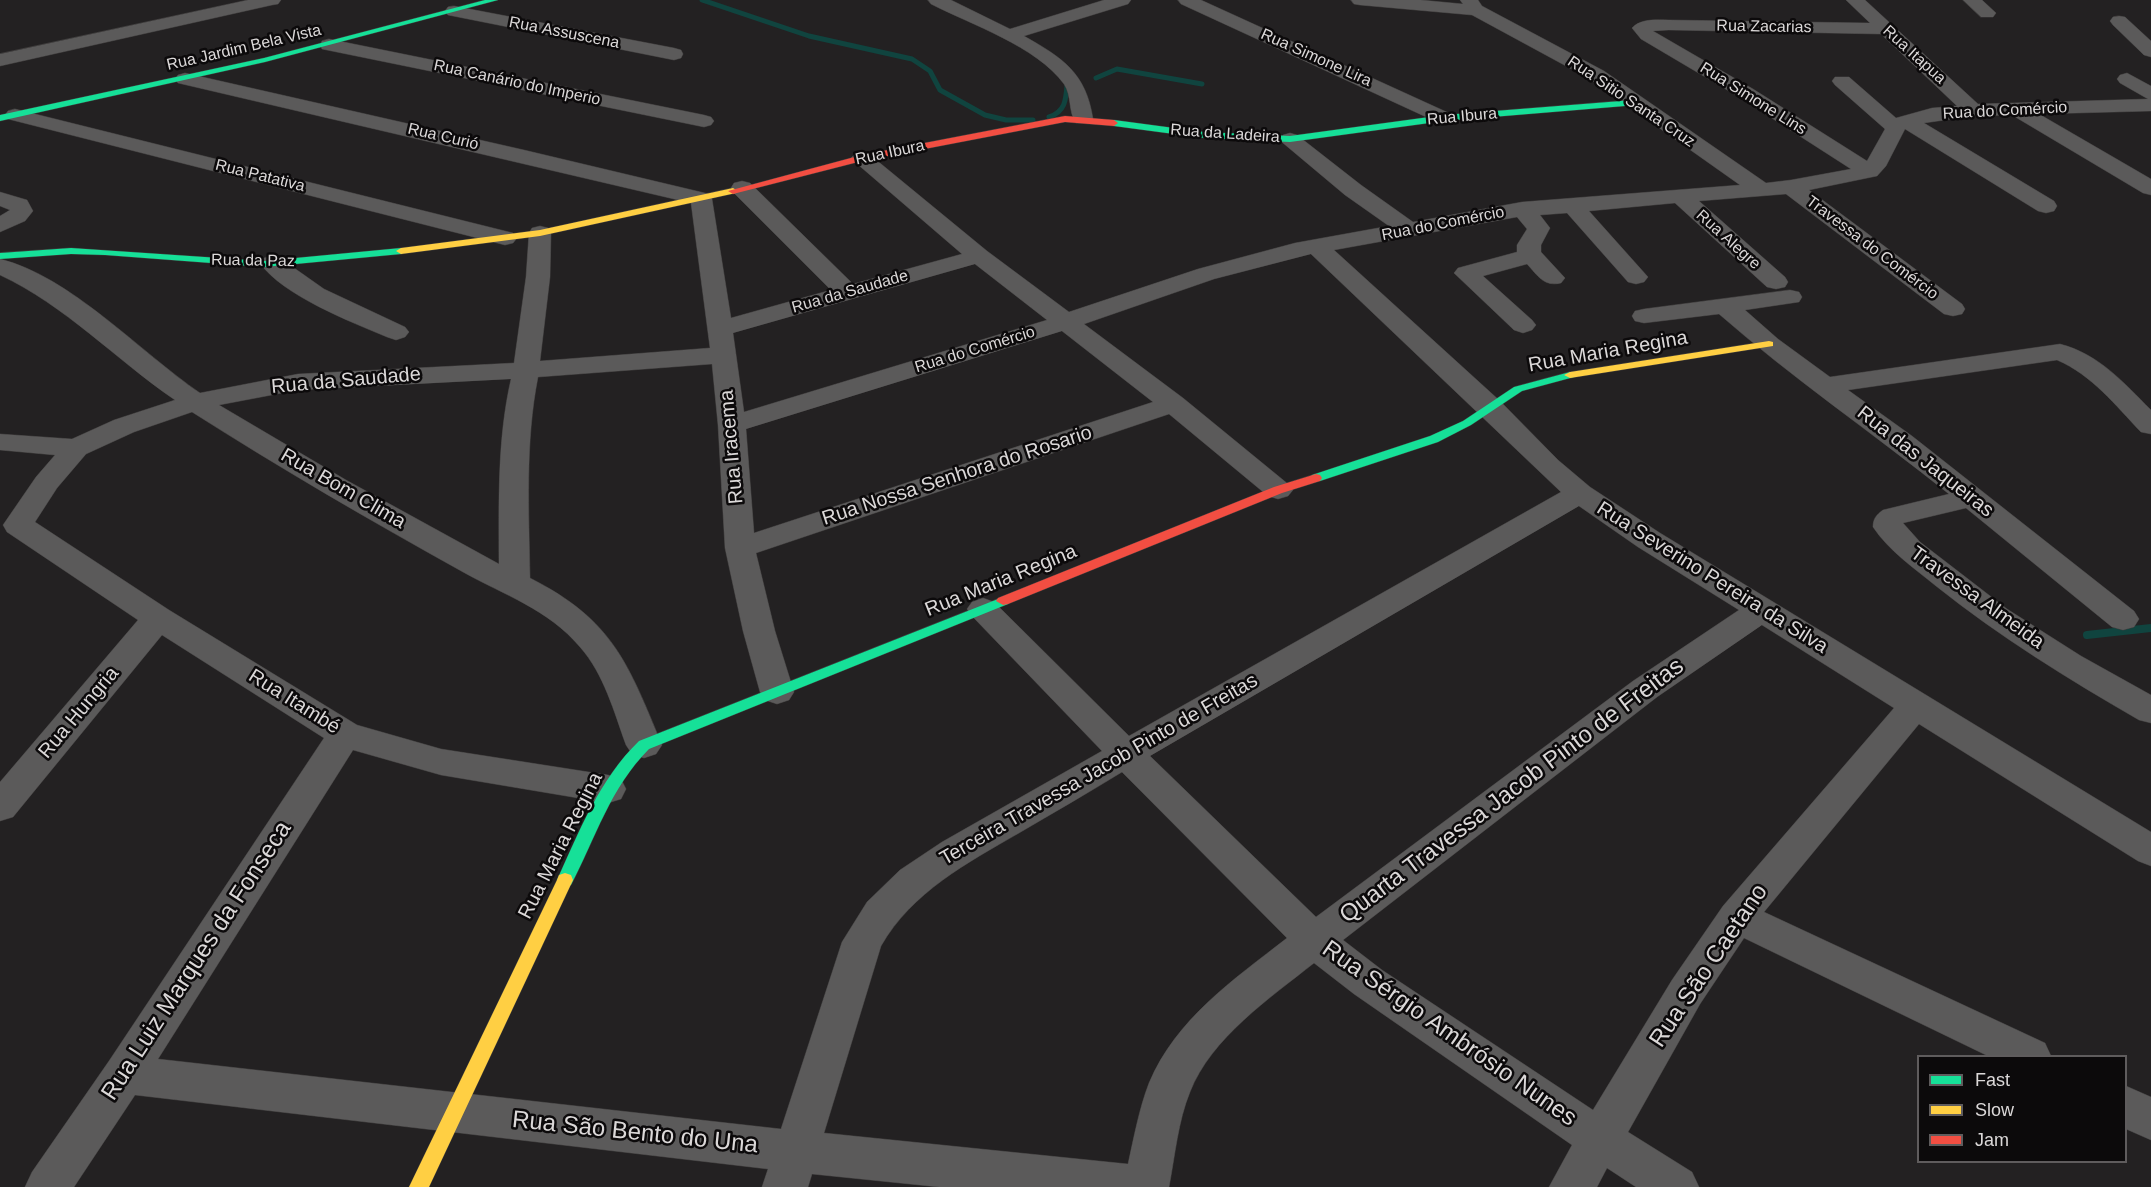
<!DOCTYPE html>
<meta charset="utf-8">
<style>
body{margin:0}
#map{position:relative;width:2151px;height:1187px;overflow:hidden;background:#232122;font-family:Helvetica,sans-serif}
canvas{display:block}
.legend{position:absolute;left:1917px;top:1055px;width:210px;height:108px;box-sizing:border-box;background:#0c0a0b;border:2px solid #5f5c5d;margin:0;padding:8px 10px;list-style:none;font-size:18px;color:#dbd8d8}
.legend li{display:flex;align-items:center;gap:12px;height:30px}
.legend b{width:30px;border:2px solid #5f5c5d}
</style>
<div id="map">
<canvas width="2151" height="1187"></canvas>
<ul class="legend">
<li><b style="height:8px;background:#16e098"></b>Fast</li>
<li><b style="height:8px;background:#ffcf43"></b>Slow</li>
<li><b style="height:8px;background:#f24e42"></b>Jam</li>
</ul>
</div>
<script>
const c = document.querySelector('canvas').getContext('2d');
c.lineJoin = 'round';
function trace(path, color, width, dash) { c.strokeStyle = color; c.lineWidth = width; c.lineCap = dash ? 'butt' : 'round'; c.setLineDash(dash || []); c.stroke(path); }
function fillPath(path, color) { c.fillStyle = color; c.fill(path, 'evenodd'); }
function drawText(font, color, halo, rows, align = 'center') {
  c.font = font + ' Helvetica,sans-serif'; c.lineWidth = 5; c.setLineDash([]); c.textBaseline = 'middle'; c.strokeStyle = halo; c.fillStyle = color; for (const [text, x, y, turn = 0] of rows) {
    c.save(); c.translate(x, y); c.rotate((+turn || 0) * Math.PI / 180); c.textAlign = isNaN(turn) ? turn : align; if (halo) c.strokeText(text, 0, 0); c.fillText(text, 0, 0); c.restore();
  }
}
trace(new Path2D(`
 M702,0l107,36 103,23 18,12 10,19 45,25 21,5h27
 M1096,78l21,-9 85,15
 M1049,117c16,-5 17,-17 18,-32`), '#10443f', 5);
trace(new Path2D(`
 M2087,635l64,-7`), '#10443f', 8);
const street = new Path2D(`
 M248,0h33l-3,4 -6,1 -272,61v-12z
 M928,0h23l59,29 94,-29h27l-3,4 -104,32c39,22 62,37 69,83l-3,4h-14c-8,-11 -4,-27 -12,-39 -28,-38 -92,-59 -133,-80z
 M1178,0h23l250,114 3,4 -3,4h-14l-256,-118z
 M1351,0h70l42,4 -3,-4h18l4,6 122,65 162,112 25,-3 60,-11 -112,-72 -98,-58 -9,-11c9,-10 25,-8 37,-8l201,3 -24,-23h19l113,104 170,-5 -28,-16 -3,-4 3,-4 7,-2 24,13v25l-112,3 112,65v16l-8,-2 -131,-78 -39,1 -49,7 130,78 3,5 -3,5 -8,2 -8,-2 -133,-82 -19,37 -9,10 -68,14 153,114 3,5 -3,5 -9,2 -9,-2 -158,-120 -87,7 86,76 3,5 -3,5 -9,2 -9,-2 -92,-84 -86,8 59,66 -4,5 -8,2 -8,-2 -61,-69 -27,2 10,13 -9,17v7l24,26 -4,5c-17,4 -23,-7 -34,-19l-44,12 49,44 4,5 -4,5 -9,3 -9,-3 -60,-57 4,-5 59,-16v-7l10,-16 -10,-12 -183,33 166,151 58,59 32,27 70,46 491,299v34l-13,-5 -219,-137 -155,188 281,131 6,13h-63l-244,-118 -44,66 -72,128 64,40 7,15h-63l-29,-19 -10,19h-48l23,-42 -218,-151 -40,-31c-44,35 -103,75 -124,129 -12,29 -15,64 -21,95h-230l-127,-13 -4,13h-46l6,-18 -633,-74 -61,92h-49l7,-15 77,-111 215,-323 -162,-103 -149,182 -13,4v-39l138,-162 -131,-88 -4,-7 33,-48 19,-22 -55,-5v-16l72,5 42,-19 61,-20c-60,-41 -109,-94 -175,-125v-16c70,17 140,93 200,134l98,-19 216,-11 12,-86 3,-44 3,-5 8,-2 8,2 3,5 -1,44 -10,84 170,-13 -19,-145 -513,-120 -3,-4 3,-4 7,-2 339,77 185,44 3,5 19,119 100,-28 -97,-97 -3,-5 3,-5 8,-2 8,2 103,101 109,-30 -107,-92 -4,-4 4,-4 7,-2 7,2 118,97 82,61 129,-43 97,-26 94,-17 -44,-31 -62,-52 -3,-4 3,-4 7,-2 7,2 64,50 52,37 109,-20 218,-17 -150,-106 -118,-64 -112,-10 -6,-1zM1669,30l212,4 76,72 -25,2 -36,10 -47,-41h-14l-3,4 3,4 50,44 -18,32 -114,-72 -100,-58zM1311,254l250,238 -432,244 -135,-134 -11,-4 -11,4 -5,7 5,7 130,135 -160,91 -42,28 -33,32 -25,40 -61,187 -623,-70 195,-309 88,25 167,28 13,-4 5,-10 -5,-10 -13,-4 -167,-26 -84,-24 -188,-115 -134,-88 22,-34 29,-34 48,-22 58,-20c88,56 179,109 271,160 41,23 85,37 117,75 24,27 34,65 46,98l6,9 12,4 12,-4 6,-9c-34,-82 -49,-125 -132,-167 -1,-67 -5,-135 8,-201l174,-13 6,61 7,123 18,83 17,61 5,8 12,4 12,-4 5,-8 -19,-61 -19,-78 413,-139 99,82 10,3 10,-3 5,-6 -5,-6 -105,-86 -99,-74 130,-45zM975,264l72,56 -303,92 -11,-79zM1062,331l91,71 -399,131 -8,-104zM511,379c-14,61 -12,123 -12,185l-153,-84 -127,-75 79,-15zM1579,506l59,41 101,63 -106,71 -317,236 -166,-161zM1762,625l132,83 -171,198 -51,74 -79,130 -211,-140 -39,-30 314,-243zM1122,772l165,166c-54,42 -111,81 -138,145 -10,26 -15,54 -21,81l-304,-31 57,-187c31,-54 86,-83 138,-113 34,-20 69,-40 103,-61z
 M1963,0h19l14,13 -3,4h-12z
 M454,6l220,42 7,2 2,4 -2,4 -7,2 -226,-45 -3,-4 3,-4z
 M2119,16l6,1 26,24v16l-7,-2 -31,-30 -3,-4 3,-4z
 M329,39l375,76 7,2 3,4 -3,4 -7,2 -382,-78 -2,-4 2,-4z
 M15,109l498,124 4,5 -4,5 -8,2 -497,-126 -3,-4 3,-4z
 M0,192l27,8 6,11 -8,10 -25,11v-16l10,-6 -10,-4z
 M272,256l8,2 44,31 81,38 4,5 -4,5 -9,3 -9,-3c-36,-15 -105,-42 -127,-74l4,-5z
 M1790,290l9,2 3,5 -3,5 -54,8 33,29 52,38 230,-33c39,10 64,39 91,66v24l-10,-2c-26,-27 -49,-57 -84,-72l-209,30 64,46 222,175 5,8 -5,8 -11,3 -11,-3 -146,-119 -63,15 17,19 87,67 74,47 70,39v28l-12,-3c-71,-41 -139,-83 -203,-134 -22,-18 -47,-35 -63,-59 0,-8 3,-12 10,-17l66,-16c-76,-61 -157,-116 -230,-180l-75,9 -9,-2 -3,-5 3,-5 9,-2z
 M2126,1086l25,11v43l-25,-11z`);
const fast = new Path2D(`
 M485,0h13l-233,62 -265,59v-6l264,-57z
 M1634,100l4,3 -1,2 -193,16 -154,21 -86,-4 -90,-12 -4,-3 4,-3 90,12 86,4 154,-21z
 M71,248l193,13 137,-13 5,3 -5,3 -137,13 -159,-12 -34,-1 -71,5v-6z
 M1570,372l6,3 -2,2 -52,14 -51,34 -33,17 -118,39h-8l-2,-3 2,-3 118,-39 33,-15 51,-34z
 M1003,597l7,4 -2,3 -359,145c-39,39 -53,88 -78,136l-6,2 -6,-2 -2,-5c23,-50 42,-100 82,-139z`);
const slow = new Path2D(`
 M733,188l5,3 -2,2 -196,43 -139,18 -5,-3 5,-3 139,-18z
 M1769,341l4,1v4l-203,32 -6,-3 6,-3z
 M565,873l6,2 2,5 -144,307h-20l148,-307 2,-5z`);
const jam = new Path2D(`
 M1065,116l49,4 4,3 -4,3 -49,-4 -203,39 -129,33 -5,-3 134,-36z
 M1316,474l4,1 2,3 -2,3 -38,12 -274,111 -5,1 -7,-4 2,-3 276,-111z`);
trace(street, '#3e3c3c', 1);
trace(fast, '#3e3c3c', 1);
trace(slow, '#3e3c3c', 1);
trace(jam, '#3e3c3c', 1);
fillPath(street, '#5b5a5a');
fillPath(fast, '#16e098');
fillPath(slow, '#ffcf43');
fillPath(jam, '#f24e42');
drawText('16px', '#dbd8d8', '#0c0a0b', [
 ["Rua Zacarias",1764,27,1],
 ["Rua Assuscena",564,33,11],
 ["Rua Jardim Bela Vista",244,48,-13],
 ["Rua Itapua",1914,55,42],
 ["Rua Simone Lira",1316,58,24],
 ["Rua Canário do Imperio",517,83,12],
 ["Rua Simone Lins",1753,99,32],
 ["Rua Sitio Santa Cruz",1631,102,34],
 ["Rua do Comércio",2005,111,-3],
 ["Rua Ibura",1462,117,-5],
 ["Rua da Ladeira",1225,134,4],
 ["Rua Curió",443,137,13],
 ["Rua Ibura",890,153,-12],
 ["Rua Patativa",260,176,14],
 ["Rua do Comércio",1443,224,-11],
 ["Rua Alegre",1728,240,42],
 ["Travessa do Comércio",1872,248,37],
 ["Rua da Paz",253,261,1],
 ["Rua da Saudade",850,292,-16],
 ["Rua do Comércio",975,350,-17]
]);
drawText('20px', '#dbd8d8', '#0c0a0b', [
 ["Rua Maria Regina",1608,352,-10],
 ["Rua da Saudade",346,381,-5],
 ["Rua Iracema",732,447,-95],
 ["Rua das Jaqueiras",1925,462,38],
 ["Rua Nossa Senhora do Rosario",957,476,-18],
 ["Rua Bom Clima",343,489,30],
 ["Rua Severino Pereira da Silva",1712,578,32],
 ["Rua Maria Regina",1001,581,-22],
 ["Travessa Almeida",1977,598,36],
 ["Rua Itambé",294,702,32],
 ["Rua Hungria",79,713,-50],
 ["Terceira Travessa Jacob Pinto de Freitas",1099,770,-30],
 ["Rua Maria Regina",561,846,-63]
]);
drawText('24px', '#dbd8d8', '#0c0a0b', [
 ["Quarta Travessa Jacob Pinto de Freitas",1512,791,-37],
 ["Rua Luiz Marques da Fonseca",197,961,-57],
 ["Rua São Caetano",1709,966,-56],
 ["Rua Sérgio Ambrósio Nunes",1449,1034,35],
 ["Rua São Bento do Una",635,1133,6]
]);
</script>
